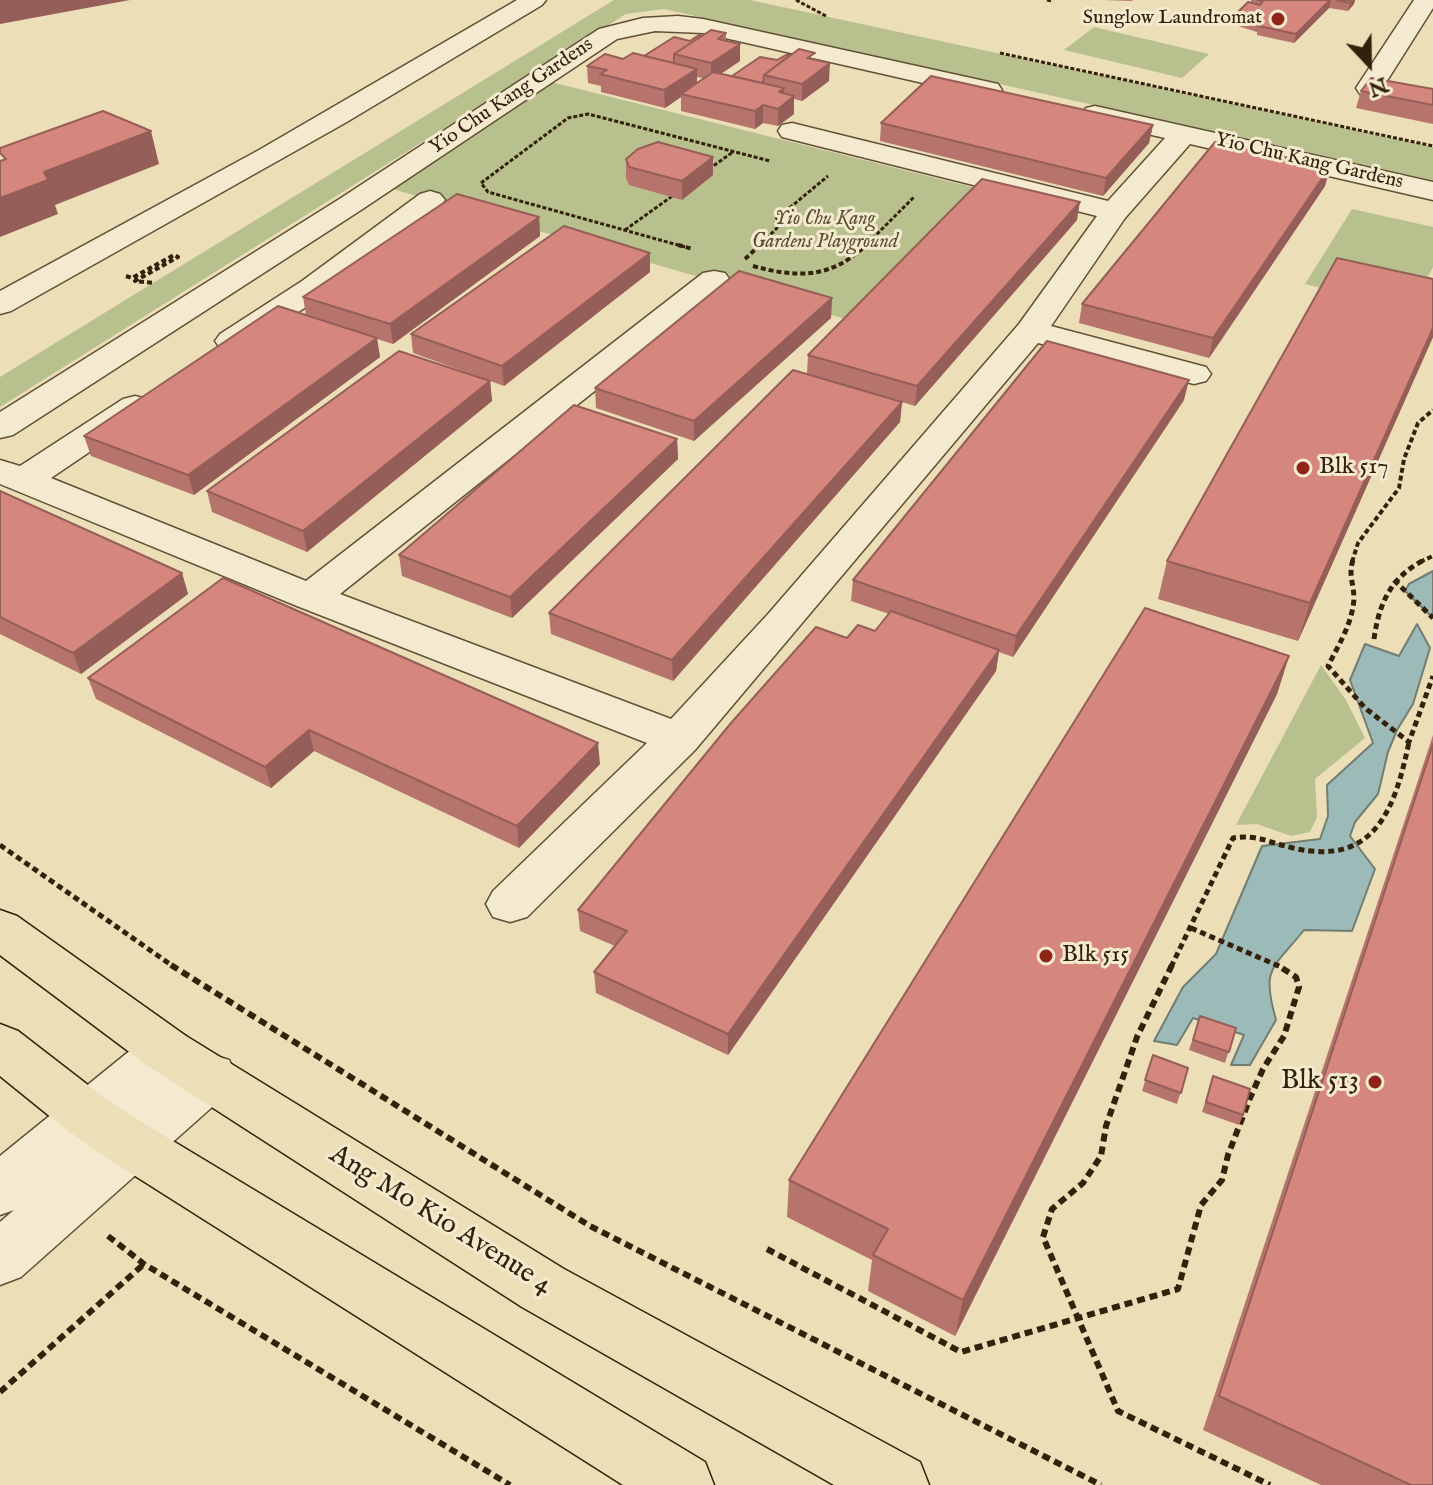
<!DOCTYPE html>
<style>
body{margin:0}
#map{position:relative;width:1433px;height:1485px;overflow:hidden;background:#ecdeb7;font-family:"IM FELL English",serif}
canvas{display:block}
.north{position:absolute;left:1329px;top:24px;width:80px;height:80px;-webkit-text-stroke:6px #f3ead0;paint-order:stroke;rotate:158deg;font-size:22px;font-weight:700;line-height:32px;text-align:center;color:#34210b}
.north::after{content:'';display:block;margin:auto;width:28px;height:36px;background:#34210b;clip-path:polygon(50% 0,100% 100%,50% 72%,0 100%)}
</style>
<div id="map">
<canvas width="1433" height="1485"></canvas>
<div class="north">N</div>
</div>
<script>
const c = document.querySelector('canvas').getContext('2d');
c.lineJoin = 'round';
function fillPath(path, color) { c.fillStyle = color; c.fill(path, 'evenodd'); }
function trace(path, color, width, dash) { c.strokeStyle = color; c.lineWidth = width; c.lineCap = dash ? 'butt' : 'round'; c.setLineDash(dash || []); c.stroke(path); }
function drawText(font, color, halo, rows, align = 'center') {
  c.font = font + ' "IM FELL English",serif'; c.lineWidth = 6; c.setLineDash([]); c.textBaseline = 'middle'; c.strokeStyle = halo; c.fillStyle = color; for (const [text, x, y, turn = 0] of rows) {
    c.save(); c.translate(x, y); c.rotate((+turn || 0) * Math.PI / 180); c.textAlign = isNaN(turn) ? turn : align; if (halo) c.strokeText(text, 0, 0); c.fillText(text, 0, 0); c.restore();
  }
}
fillPath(new Path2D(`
 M614,0h136l683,147v34l-769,-172 -38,5 -626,393v-30z
 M1094,27l115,27 -27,24 -118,-28z
 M543,80l441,110 -135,130 -474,-136z
 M1352,209l81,18v40l-23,43 -105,-26z
 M1321,665l25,35 19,38 -50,41 2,38 -7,15 -19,4 -34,-12 -21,1z`), '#b8c18e');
const water = new Path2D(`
 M1433,571v47l-28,-27 4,-7z
 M1417,624l13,24 -17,56 -16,26 -9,22 -10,42 -23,28 -5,14 25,33 -23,62 -48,-1c-32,40 -43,37 -28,90l-26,45h-19l13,-30 -51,-17 -16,27 -23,-4 29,-54 33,-33 46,-108 58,-7 8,-23 -1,-31 46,-42 -23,-63 15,-36 34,12z`);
fillPath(water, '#9cbab8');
trace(water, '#727d73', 2);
const minor = new Path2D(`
 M517,0h29l-4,5 -197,118 -334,188 -11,3v-23l259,-141z
 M1414,0h19v8l-48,76 48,11v16l-73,-17 -4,-6z
 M678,16l25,3 286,63 9,2 4,6 -4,6 -9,2 -286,-65 -48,-2 -38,8 -256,171 -348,225 -13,3v-26l341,-214 258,-169 44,-11z
 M1095,106l338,76v18l-243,-56 -65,74 -74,108 155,41 5,7 -5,7 -12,3 -156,-41 -343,407 -168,167 -17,5 -17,-5 -7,-13 7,-13 154,-148 -350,-137 -297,-122v-24l20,6 103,-67 12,-3 12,3 5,7 -5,7 -96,65 255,103 397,-308 11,-2 11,2 5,7 -5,7 -385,307 331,125 98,-106 250,-289 78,-108 -315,-79 -4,-6 4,-6 10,-2 316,78 57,-63 -79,-18 -4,-6 4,-6z
 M430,191l10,3 5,6 -5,6 -116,89 -80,53 -12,3 -12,-3 -5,-7 5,-7 82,-53 118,-87z
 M167,1029l19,7 7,15 -6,13 23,-10 19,6 8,16 -8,16 -208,185 -21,8v-63l14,-12 -14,5v-59l148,-120z`);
const major = new Path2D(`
 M0,910l17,6 169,120 378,233 356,193 9,23h-95l-312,-178 -374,-241 -148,-111z
 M0,1024l18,7 88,68 42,27 557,336 9,23h-91l-513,-325 -42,-29 -68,-55z`);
trace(minor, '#625036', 3);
trace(major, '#34210b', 3);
trace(new Path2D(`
 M796,0l30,16
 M1047,0l6,1
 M1000,53l433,93
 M709,169l24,-17
 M625,230l50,-36
 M685,247l-197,-55 -7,-9 87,-65 20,-4 182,47
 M758,247l19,-19 -2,-8 53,-44
 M864,247l50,-50`), '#34210b', 3, [4, 2]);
trace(new Path2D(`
 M678,245l15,4
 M745,259l15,-14
 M753,266c44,12 78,13 113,-21
 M126,276l6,2 42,-23 4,2 -43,24 20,2
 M1352,562l6,-19 41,-55 5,-29 14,-36 15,-13
 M1420,562l13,-6`), '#34210b', 4, [5, 3]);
trace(new Path2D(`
 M1353,560c-5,15 1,24 1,39 -2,25 -15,45 -26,67l37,42 44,34 24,-66
 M1394,580l39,38
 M1374,639c5,-36 17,-62 50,-79
 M0,845l174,122
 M1191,928l90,39
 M1171,967l62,-129c24,-4 37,5 60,10 82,19 102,-39 116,-106`), '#34210b', 5, [6, 4]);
trace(new Path2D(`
 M171,965l419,261 511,259
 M1172,965l-35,72 -31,89 -5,30 -18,27 -31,26 -9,28 75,174 152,74
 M108,1236l36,28 366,221
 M767,1249l194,103 217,-63 23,-84 21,-25 6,-25 22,-57 13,-29 21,-33 15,-49 -3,-10 -19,-12
 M0,1392l144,-128`), '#34210b', 6, [8, 5]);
fillPath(minor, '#f3ead0');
fillPath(major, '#ecdeb7');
fillPath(new Path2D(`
 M1103,0h30l-1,1z
 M1251,0h104l-1,4 -6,7 -19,-3 -35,35 -37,-8v-3l-25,-8 2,-8 17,-13z
 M726,33v7l14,21 -19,13 11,2 45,-16h38l14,21 -27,20 -8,-2v15l-16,12 -15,-3 -8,6 -74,-18v-14l-16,11 -64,-16v-6l-13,-3 -1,-17 57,-10 58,-20zM697,77l6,1 -6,5z
 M1433,89v35l-77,-16 5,-17z
 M881,123l272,2 -4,18 -46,53 -223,-55z
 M626,159l87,16 -31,25 -53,-15 -3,-7z
 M1330,167l-5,19 -116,172 -130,-35 3,-19z
 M539,217l1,19 -147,108 -16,-5 3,18 -186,138 -103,-39 -7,-20 222,-121 -3,-18z
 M1077,220l-162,186 -73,-22 60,18 -2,20 -227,259 -122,-47 -2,-21 258,-239 1,-19z
 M650,272l-146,114 -91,-33 -2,-19z
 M1433,279v58l-135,304 -140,-42 9,-38z
 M832,298l-1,20 -137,123 -98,-33 -1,-20z
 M490,381l2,20 -185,151 -95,-40 -5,-21z
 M1184,400l-171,257 -14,-5 -3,19 -268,384 -132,-62 -2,-21 21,-26 -35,-15 -2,-21 269,-272 28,-7 14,-17 -38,-13 2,-21z
 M677,439l1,20 -166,159 -110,-42 -3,-21z
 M0,491l182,82 6,21 -107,80 -81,-40z
 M1289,656l-12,38 -322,642 -87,-45 4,-31 -85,-43 2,-37z
 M88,678l512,86 -81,84 -205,-97 -43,37 -175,-89z
 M1433,735v750h-112l-118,-55z
 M1200,1016l36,12 -11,35 -36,-13z
 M1153,1055l35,13 -11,36 -35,-13z
 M1213,1076l30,39 -4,10 -37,-13z`), '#b7746c');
fillPath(new Path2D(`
 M0,0h130l-130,24z
 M1331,0l-2,8 -35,35 2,-9z
 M1352,0h3l-1,4 -6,7 2,-8z
 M740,44v17l-29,19v-17z
 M830,63l-1,18 -27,20v-17z
 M697,69v17l-16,8v3l-16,11 -1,-18z
 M784,88v16l10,-8v18l-16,12 1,-34z
 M763,105v18l-8,6v-18z
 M1153,125l-4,18 -46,53 3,-18z
 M151,131l8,33 -104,41 3,9 -58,23v-39l44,-26z
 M713,157v18l-31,25v-19z
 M1330,167l-5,19 -116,172 4,-20z
 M1080,202l-3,18 -162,186 2,-20z
 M539,217l1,19 -147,108 -3,-20z
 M650,253v19l-146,114 -2,-20z
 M832,298l-1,20 -137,123v-20z
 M1433,328v9l-135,304 12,-38z
 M377,338l3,19 -186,138 -6,-20z
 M1189,380l-5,20 -171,257 3,-21z
 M490,381l2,20 -185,151 -4,-21z
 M902,402l-2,20 -227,259 -1,-21z
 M677,439l1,20 -166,159 -2,-21z
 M182,573l6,21 -107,80 -8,-21z
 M999,650l-3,21 -268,384v-21z
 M1289,656l-12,38 -322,642 8,-36z
 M309,730l5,21 -43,37 -6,-21z
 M598,743l2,21 -81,84 -2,-22z`), '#955e58');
const building = new Path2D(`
 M1257,0h73l-34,34 -37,-8 2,-2 -27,-8 14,-14 12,3 3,-4z
 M1336,0h16l-2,3z
 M711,30l15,3 -8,6 22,5 -29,19 -37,-9z
 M699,35l3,1 -28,18v9l-30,-7 30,-19 16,4z
 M799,49l16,4 -8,5 23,5 -28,21 -38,-9z
 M633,53l64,16 -33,21 -64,-16 7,-4 -20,-4 18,-12 18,5z
 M786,55h4l-26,20 -1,8 -31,-7 28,-19 17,3z
 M713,72l71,16 -5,4 15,4 -16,13 -15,-4 -8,6 -74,-17z
 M931,76l222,49 -47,53 -225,-55z
 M1371,78l62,11v16l-72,-14z
 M103,111l48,20 -107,41 4,8 -48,18v-37l6,-2 -6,-6v-5z
 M658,142l55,15 -31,24 -53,-14 -3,-8 12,-10z
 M1215,142l115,25 -117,171 -131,-34z
 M982,179l98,23 -163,184 -109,-31z
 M457,194l82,23 -149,107 -87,-27z
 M564,226l86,27 -148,113 -91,-32z
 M1337,258l96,21v49l-123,275 -143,-42z
 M739,271l93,27 -138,123 -99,-33z
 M278,306l99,32 -189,137 -104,-39z
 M1047,341l142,39 -173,256 -163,-56z
 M399,351l91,30 -187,150 -96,-40z
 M793,370l109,32 -230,258 -123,-47z
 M574,405l103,34 -167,158 -111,-42z
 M0,491l182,82 -109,80 -73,-36z
 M223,578l375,165 -81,83 -208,-96 -44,37 -177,-89z
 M1145,608l144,48 -326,644 -90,-45 15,-26 -99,-49z
 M891,611l108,39 -271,384 -134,-62 33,-41 -49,-21 153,-187 85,-96 31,11 11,-13 17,6z
 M1433,744v741h-22l-192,-89z
 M1200,1016l36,12 -7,24 -36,-12z
 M1153,1055l35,13 -7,25 -36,-13z
 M1213,1076l37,13 -7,26 -37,-13z`);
fillPath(building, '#d5877d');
trace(building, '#955e58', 2);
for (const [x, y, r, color] of [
 [1278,19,8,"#8f2418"],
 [1303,468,8,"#8f2418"],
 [1046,956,8,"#8f2418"],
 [1375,1082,8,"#8f2418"]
]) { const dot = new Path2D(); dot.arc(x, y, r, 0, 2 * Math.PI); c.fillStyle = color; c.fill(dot); trace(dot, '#f3ead0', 3); }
drawText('20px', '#34210b', '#f3ead0', [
 ["Sunglow Laundromat",1262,19]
], 'right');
drawText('20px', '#34210b', '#f3ead0', [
 ["Yio Chu Kang Gardens",512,97,-34],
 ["Yio Chu Kang Gardens",1309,162,13]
]);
drawText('italic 20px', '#5c5132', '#f3ead0', [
 ["Yio Chu Kang",825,220],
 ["Gardens Playground",825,243]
]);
drawText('24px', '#34210b', '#f3ead0', [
 ["Blk 517",1319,468],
 ["Blk 515",1062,956]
], 'left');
drawText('28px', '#34210b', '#f3ead0', [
 ["Blk 513",1359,1082]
], 'right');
drawText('28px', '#34210b', '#f3ead0', [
 ["Ang Mo Kio Avenue 4",440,1221,32]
]);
</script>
